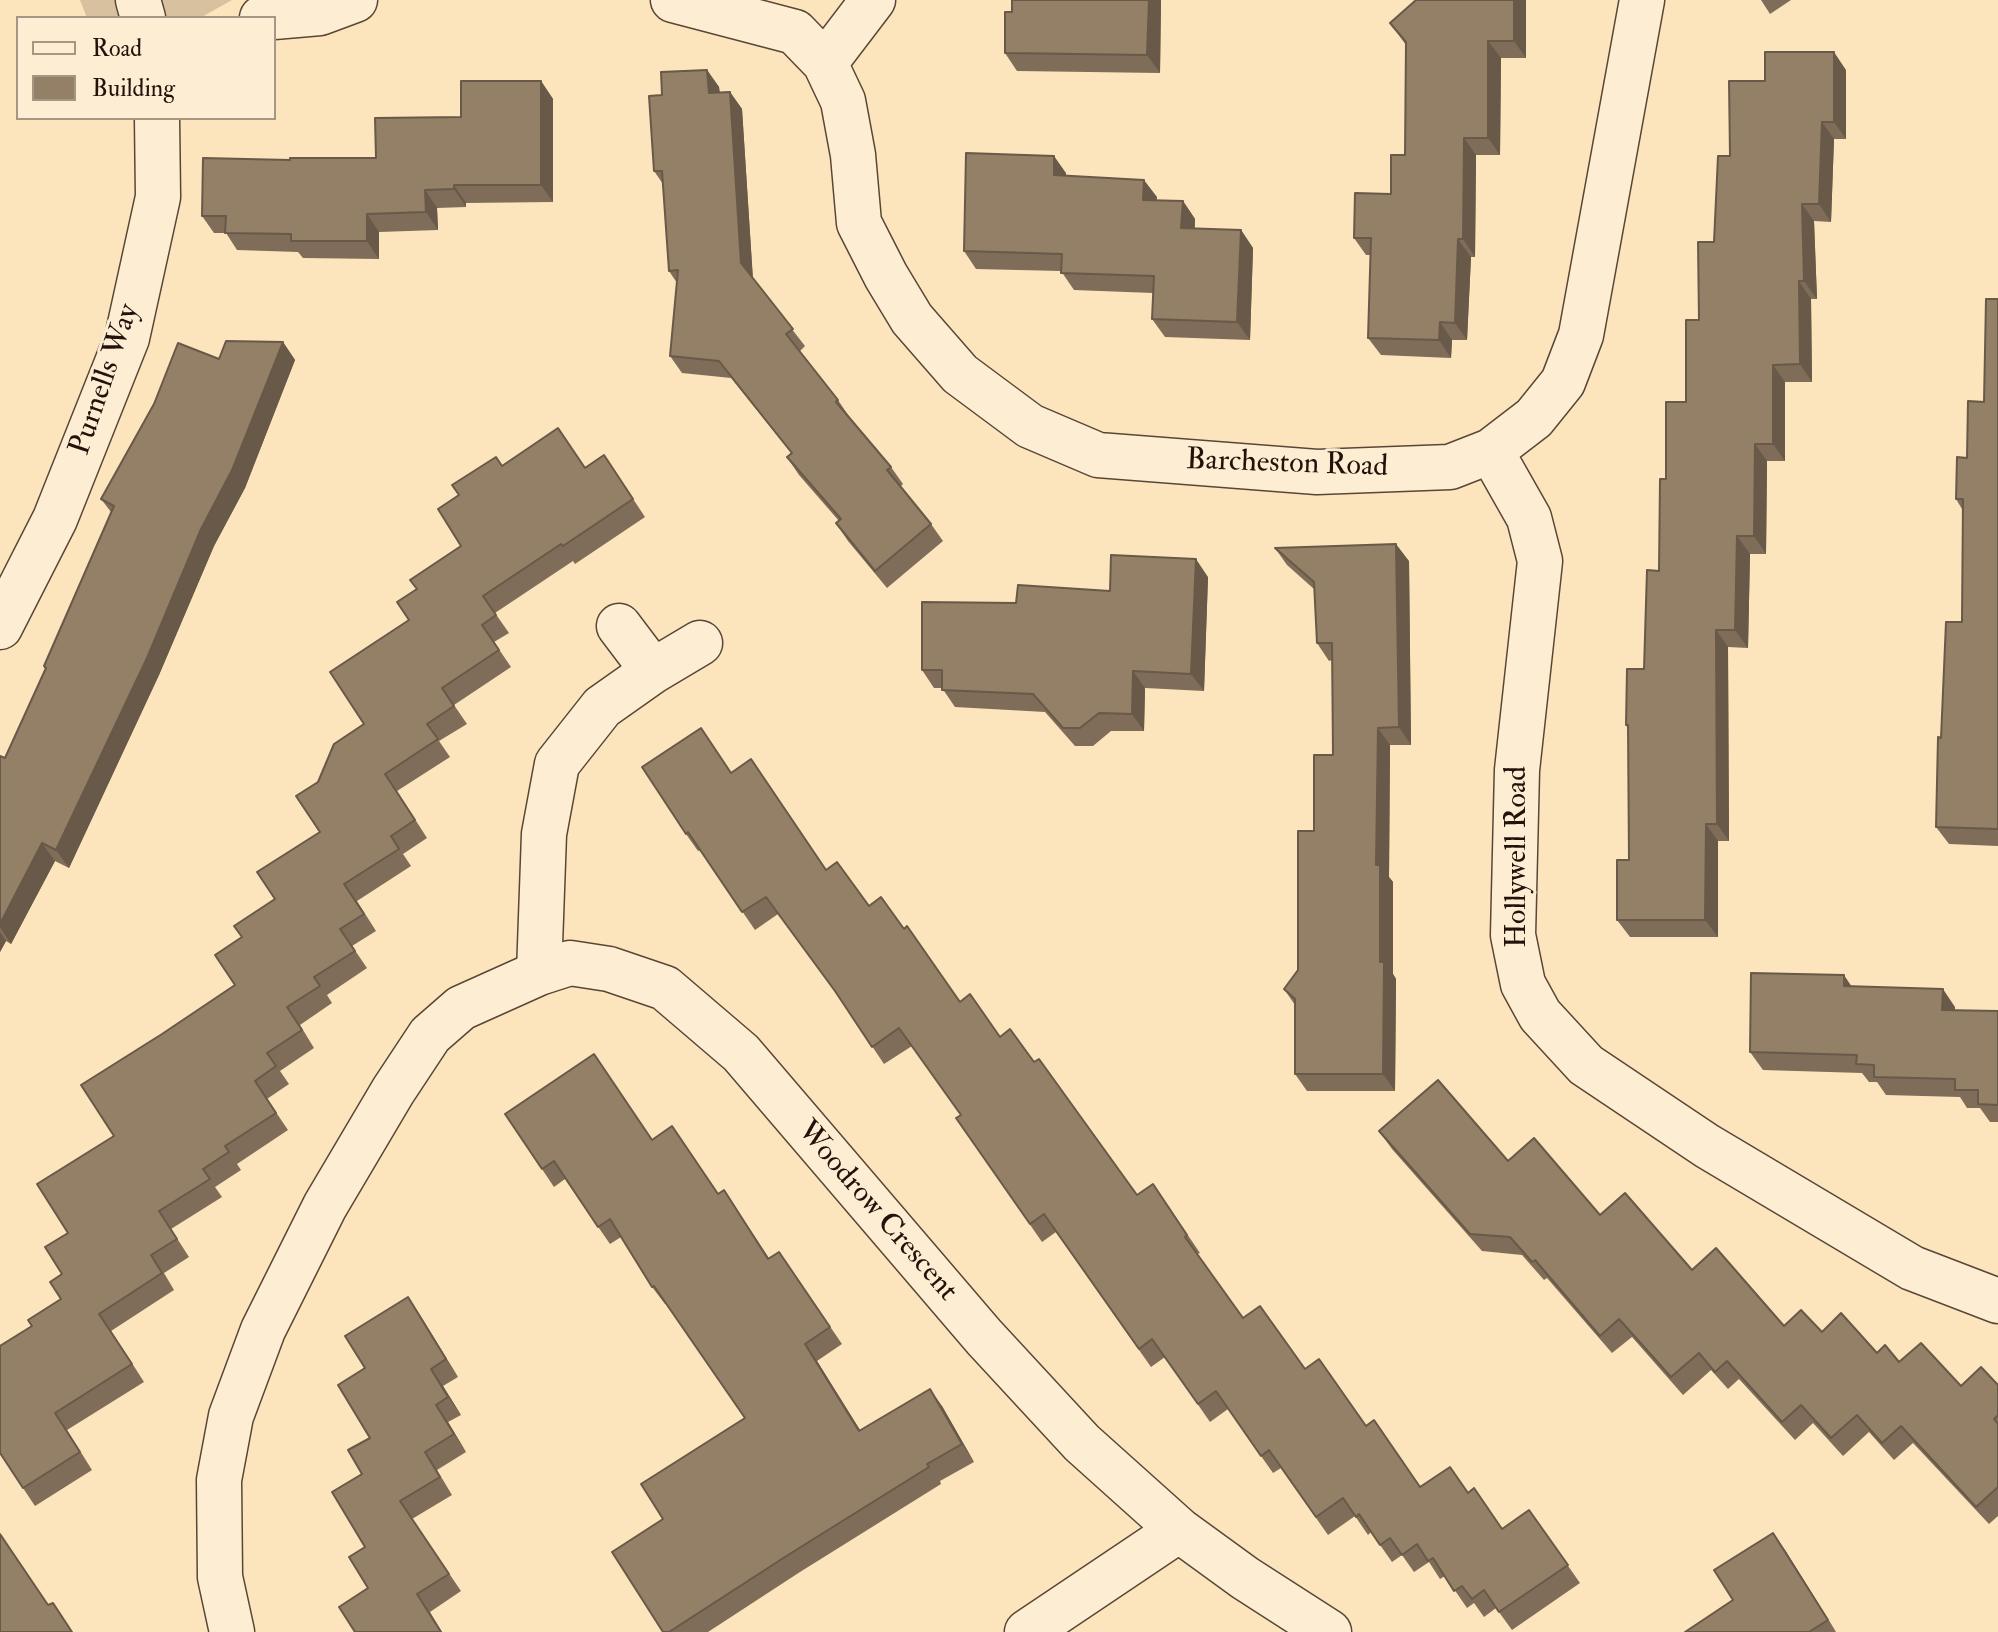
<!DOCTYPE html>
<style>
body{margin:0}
#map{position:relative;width:1998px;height:1632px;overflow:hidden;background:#fce5bc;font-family:"IM FELL Double Pica",serif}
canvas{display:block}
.legend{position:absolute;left:16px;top:16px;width:260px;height:104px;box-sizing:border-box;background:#fdeed3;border:2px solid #a69683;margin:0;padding:10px 14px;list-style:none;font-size:24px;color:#23110b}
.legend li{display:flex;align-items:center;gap:16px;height:40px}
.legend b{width:40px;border:2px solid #a69683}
</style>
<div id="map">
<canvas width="1998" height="1632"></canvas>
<ul class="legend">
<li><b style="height:10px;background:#fdeed3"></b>Road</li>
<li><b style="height:22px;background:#947f67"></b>Building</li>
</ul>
</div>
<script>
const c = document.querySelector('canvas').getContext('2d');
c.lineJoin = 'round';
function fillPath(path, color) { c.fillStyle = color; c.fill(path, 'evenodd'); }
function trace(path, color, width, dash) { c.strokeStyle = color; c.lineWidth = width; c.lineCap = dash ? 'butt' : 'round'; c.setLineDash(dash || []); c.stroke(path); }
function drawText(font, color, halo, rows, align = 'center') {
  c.font = font + ' "IM FELL Double Pica",serif'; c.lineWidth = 6; c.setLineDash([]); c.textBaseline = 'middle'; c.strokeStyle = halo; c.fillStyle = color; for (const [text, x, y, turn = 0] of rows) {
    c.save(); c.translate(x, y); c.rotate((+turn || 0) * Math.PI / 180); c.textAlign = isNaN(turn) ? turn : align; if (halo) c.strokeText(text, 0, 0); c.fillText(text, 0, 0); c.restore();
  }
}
fillPath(new Path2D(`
 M80,0h152l-32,18h-113z`), '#d7c19e');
const minor = new Path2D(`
 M138,0l5,18
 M673,0l122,32 30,31 18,38 10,54 6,68 27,53 26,43 48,55 70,52 68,29 219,17 133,-5 41,-16 43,-33 29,-36 18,-47 61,-335
 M262,18l58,-5 35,-13
 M825,63l48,-63
 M1491,451l38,67 11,43 -23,209 -4,165 10,49 17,31 46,50 121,81 205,122 86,33
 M619,626l34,45
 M0,627l55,-108 72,-181 31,-141 -1,-79
 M539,973l5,-139 13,-70 45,-57 51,-36 47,-28
 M232,1632l-12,-55 -1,-97 12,-64 32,-86 62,-124 68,-115 37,-56 31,-27 78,-35 31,-10 39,6 56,19 76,65 243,284 98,106 97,87 66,48 84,54
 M1027,1632l152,-102`);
trace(minor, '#594637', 47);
trace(minor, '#fdeed3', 44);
fillPath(new Path2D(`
 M1012,0h149l-1,73 -143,-2 -12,-18 7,-41z
 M1416,0h110v58h-25l-1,97h-24l-1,102h-4l-4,83h-15l-1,18 -70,-3 -13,-17 3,-83h-5l-12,-17 37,-44 14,-39 1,-110 -16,-22z
 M1761,0h30l-21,14z
 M707,70l12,17 1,6 10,-1 12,17 11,170 52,67 -5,5 38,49 12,18 41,49 12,17 -3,3 31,37 12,17 -56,47 -39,-47 -12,-18 3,-2 -40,-46 -12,-18 4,-4 -60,-75 -49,-5 -12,-17 7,-73 -8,-12 -6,-87 -9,-13 8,-76z
 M1846,70v69h-12l-3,83 -17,-1 3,78h-6l1,83h-27v79h-18l-1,93h-16l-2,94 -20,-1 1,194h-11v96h-88l-13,-17 12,-60 -1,-131 -2,-4 18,-56 15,-98 7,-92 20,-77 44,-246 35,-75z
 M541,81l12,18v103l-87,1v4l-29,1 1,22 -59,2v27l-76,-1 -5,-6 -61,-2 -11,-17h-12l-12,-17 88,-56 86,-2 85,-41z
 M1066,173v3l91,21 -1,4h27l12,18v9l46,2 12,18 -3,92 -85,-3 -13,-18 1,-26 -79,-3 -13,-19 -85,-2 -12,-18z
 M1998,299v547l-49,-2 -13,-17 5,-89 21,-116v-113l-6,-10 28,-97z
 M283,342l12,18 -50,128 -31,58 -55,129 -90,193 -14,-7 -44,83 -5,-3 -6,11v-196l5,2 40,-89 -1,-3 67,-154 -10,-13 118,-140z
 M604,455l41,62 -70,47 -2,-3 -78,52 14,20 -15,9 17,25 -57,38 13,19 -28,17 11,16 -53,34 30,47 -24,16 8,12 -54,35 19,30 -24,15 15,22 -40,27 5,8 -32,22 14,23 -34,23 9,13 -22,15 21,31 -51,34 4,6 -26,17 7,10 -51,32 18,28 -25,16 10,17 -63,41 33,51 -77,48 25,40 -57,36 -12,-18 9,-162 29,-27 1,-25 6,-41 94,-199 73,-49 7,-48 33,-38 45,-67 -2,-50 46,-58 45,-104 8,-31 44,-43 41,-80 83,1z
 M1275,548l134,13 2,184h-21l-1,132 4,5v92l3,5 -1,112h-88l-12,-17v-69l-11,-16 14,-19 16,-139 19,-76 -1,-95 -3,1 -12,-18 -3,-54 -27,-24z
 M1208,577l-4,114 -59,-3 -1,43h-33l-18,15h-18l-30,-34 -90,-5 -13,-19h-8l-12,-18 94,-67z
 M731,773l95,97 43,36 91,96 40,35 34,25 103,133 16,-11 47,69 -3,1 46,64 62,51 61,57 55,61 47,6 34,36 27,-19 51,73 -68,47 -16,-22 -12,9 -10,-14 -7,5 -22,-32 -5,3 -11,-17 -15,10 -12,-17 -10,7 -21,-30 -3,3 -13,-19 -27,19 -47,-67 -8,5 -45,-64 -18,13 -45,-65 -14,10 -95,-135 -14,10 -86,-124 5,-3 -49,-69 -28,18 -43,-64 -63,-86 -23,16 -55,-80 -2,1 -12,-17z
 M1852,987l103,20v3l43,1v111h-8l-10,-14h-13l-7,-11 -74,-2 -9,-13h-8l-7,-9 -99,-3 -13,-18z
 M505,1114l147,25 67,55 5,-4 45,68 10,-6 63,92 -25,17 43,70 82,-25 32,56 -34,19 1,3 -141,88 -92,60h-45v-113l82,-101 -79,-115 -1,1 -13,-17 -31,-50 -11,7 -45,-65 -11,8z
 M1379,1131l129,30 92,54 184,111 38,6 139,54 37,-1v131l-9,8 -76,-81 -19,17 -25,-28 -26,24 -30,-33 -18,17 -56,-61 -11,10 -17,-19 -28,25 -51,-58 -20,16 -65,-75 -3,2 -22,-25 -40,-4 -90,-102z
 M408,1297l50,80 -15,9 18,29 -13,7 18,30 -29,18 15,25 -40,24 49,72 -31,21 12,20h-87l13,-44 -6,-114 8,-36 -5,-70z
 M1785,1550l51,82h-151l48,-32z`), '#7f6d59');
fillPath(new Path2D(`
 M1149,0h12l-1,73 -13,-18z
 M1514,0h12v58l-12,-17z
 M1488,41l13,17 -1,97 -12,-17z
 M1834,52l12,18v69l-12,-17z
 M707,70l12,17 2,24 -12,-18z
 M541,81l12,18v103l-12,-17z
 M730,92l12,17 11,172 -12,-18z
 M1822,122l12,17 -3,83 -12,-18z
 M1464,138l12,17 -1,102 -12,-18z
 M1054,156l12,17v19l-12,-17z
 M1144,180l13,17 -2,21 -12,-18z
 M454,185l12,18v4l-12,-18z
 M425,190l12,18 1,22 -12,-18z
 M1183,201l12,18 -2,26 -12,-17z
 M1802,204l12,17 3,78 -13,-18z
 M367,214l12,18v27l-12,-18z
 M1241,230l12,18 -3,92 -13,-18z
 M1458,239l13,18 -4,83 -12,-17z
 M1799,281l12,18 1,83 -12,-18z
 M1440,322l12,18 -1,18 -12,-18z
 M283,342l12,18 -50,128 -31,58 -55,129 -90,193 -13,-18 145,-321z
 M1773,365l12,17v79l-12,-17z
 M1755,444l12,17 -1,93 -12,-18z
 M1737,536l13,18 -2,94 -13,-18z
 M1396,544l13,17 2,184 -12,-18z
 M1196,559l12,18 -4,114 -13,-17z
 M1716,630l12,17 1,194 -12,-17z
 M1133,671l12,17 -1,43 -12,-17z
 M1378,728l12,17 -1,132 4,5v92l3,5 -1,112 -12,-17 -7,-209z
 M1706,824l12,17v96l-13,-17z
 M42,843l13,18 -44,83 -11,-17v-3z
 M0,932l6,9 -6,11z
 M1844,975l12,18 -12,-7z
 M1943,989l12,18v21l-13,-18z
 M408,1297l12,18 38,62 -12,-18z
 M99,1314l12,17 33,51 -12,-18z
 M805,1344l12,17 55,88 -13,-18z
 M431,1369l12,17 18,29 -13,-18z
 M930,1389l12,17 32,56 -12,-18z
 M436,1405l12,17 18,30 -12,-18z
 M1773,1533l12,17 51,82 -8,-12z`), '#685948');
const building = new Path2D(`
 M1012,0h137l-2,55 -142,-2v-41h7z
 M1416,0h98v41h-26v97h-24l-1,101h-5l-3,84 -15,-1 -1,18 -71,-2 3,-100h-17l1,-45 36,1v-39h14l1,-113 -16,-19z
 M1765,52h69v70h-12l-3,82h-17l2,77h-5l1,83 -27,1v79h-18l-1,92h-17l-2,94h-19l1,194h-11l-1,96h-88v-60h12l-1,-135h-2l1,-56h17l3,-99 12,1 1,-92h6v-77h20v-82h13l-1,-78h16l4,-86h12l-1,-75h36z
 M707,70l2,23 21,-1 11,171 52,66 -7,5 52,66 -2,2 55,65 -4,3 44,54 -56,47 -39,-48 5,-4 -54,-62 5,-4 -73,-92 -49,-5 8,-86 -9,1 -7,-100h-8l-5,-75 13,-1 -1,-23z
 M461,81h80v104h-87v4l-29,1 1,22 -59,2v27h-76v-7l-66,-1 1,-17h-24l1,-58 87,2v-2h86l-1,-40 86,-1z
 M966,153l88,3v19l90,5 -1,20 40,1 -2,27 60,2 -4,92 -85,-3 2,-43 -93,-3 1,-19 -98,-3z
 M1986,299h12v530l-62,-2 2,-90 3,1 5,-116h16l1,-123h-7l1,-42 10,1 1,-57 16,1z
 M226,341l57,1 -51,128 -31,59 -54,129 -91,192 -14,-7 -42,81v-168l5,2 41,-90 -2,-2 70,-160 -13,-7 53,-95 24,-61 41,16z
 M558,428l27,40 19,-13 29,44 -70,47 -2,-2 -78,52 13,19 -14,10 17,25 -57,38 12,18 -27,18 11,15 -53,35 30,46 -24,16 8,13 -55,35 20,30 -24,15 15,22 -41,26 6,9 -33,21 15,23 -35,23 9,13 -21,15 21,32 -51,33 4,6 -26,17 7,10 -51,32 18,28 -26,16 11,18 -63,41 33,50 -77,49 25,39 -57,36 -23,-35v-107l32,-20 -4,-6 33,-21 -11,-17 12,-8 -17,-27 23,-14 -31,-49 77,-48 -33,-51 81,-51 73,-49 -20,-30 27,-18 -8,-11 41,-27 -18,-27 63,-40 -24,-36 22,-14 16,-38 30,-20 -34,-52 79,-52 -12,-18 20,-13 -7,-9 51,-34 -23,-37 21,-14 -7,-10 44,-28 6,9z
 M1396,544l3,183 -21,1 -2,137h4v97h4l-1,112h-88v-75l-11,-10 14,-19v-139h16v-76h19l-1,-112h-15l-3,-61 -39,-34z
 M1111,555l85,4 -5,115 -58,-3 -1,43 -33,-1 -19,15h-17l-30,-34 -91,-4v-20h-20v-68l94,1 2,-18 92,6z
 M701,728l30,45 20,-14 75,111 11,-8 32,44 12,-9 23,32 3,-3 53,76 10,-8 30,43 10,-8 24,33 5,-3 98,136 16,-11 34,51 -2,2 58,81 17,-12 45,63 14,-10 47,67 8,-6 46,67 30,-20 18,26 6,-5 28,41 27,-19 39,55 -69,47 -15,-22 -12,9 -10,-13 -8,5 -21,-33 -5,3 -11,-17 -15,11 -12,-17 -10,7 -21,-31 -3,3 -13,-19 -27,19 -47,-67 -8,6 -45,-65 -18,13 -46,-65 -13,10 -95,-135 -14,10 -74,-106 5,-3 -62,-87 -27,19 -37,-56 -69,-94 -24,15 -54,-80 -2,2 -44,-67z
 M1751,973l93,2v11l99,3 -1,21 56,1v94l-20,-1v-14h-23v-11l-81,-2v-12l-18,-1 1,-9 -107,-3z
 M594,1054l58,86 20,-14 46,68 6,-4 44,69 11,-7 51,75 -25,17 54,87 71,-42 32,55 -35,20 2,3 -141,88 -119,77h-6l-51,-80 51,-33 -22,-35 104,-66 -91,-132 -2,1 -42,-68 -12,8 -44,-66 -12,8 -37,-55z
 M1438,1080l70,81 26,-23 66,77 25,-22 67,77 24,-22 68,78 17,-16 21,22 19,-19 36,40 8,-8 14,17 22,-19 40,43 20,-19 17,18v30l-4,4 4,5v63l-22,20 -75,-81 -19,17 -25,-28 -26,23 -30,-33 -19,17 -55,-61 -12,11 -16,-19 -28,24 -52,-58 -19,17 -65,-76 -3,2 -22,-25 -40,-3 -91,-103z
 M408,1297l38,62 -15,10 17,28 -12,8 18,29 -29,18 15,25 -40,24 49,73 -32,20 24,38h-86l-16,-25 29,-19 -19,-31 16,-10 -33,-55 30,-18 -14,-24 22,-12 -32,-53 27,-17 -20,-32z
 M1773,1533l55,87 -19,12h-124l48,-32 -19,-30z
 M0,1534l48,71 5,-2 19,29h-72z`);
fillPath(building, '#947f67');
trace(building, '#685948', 2);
drawText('30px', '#23110b', '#fdeed3', [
 ["Purnells Way",106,380,-71],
 ["Barcheston Road",1287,465,2],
 ["Hollywell Road",1519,857,-90],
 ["Woodrow Crescent",876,1212,49]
]);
</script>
